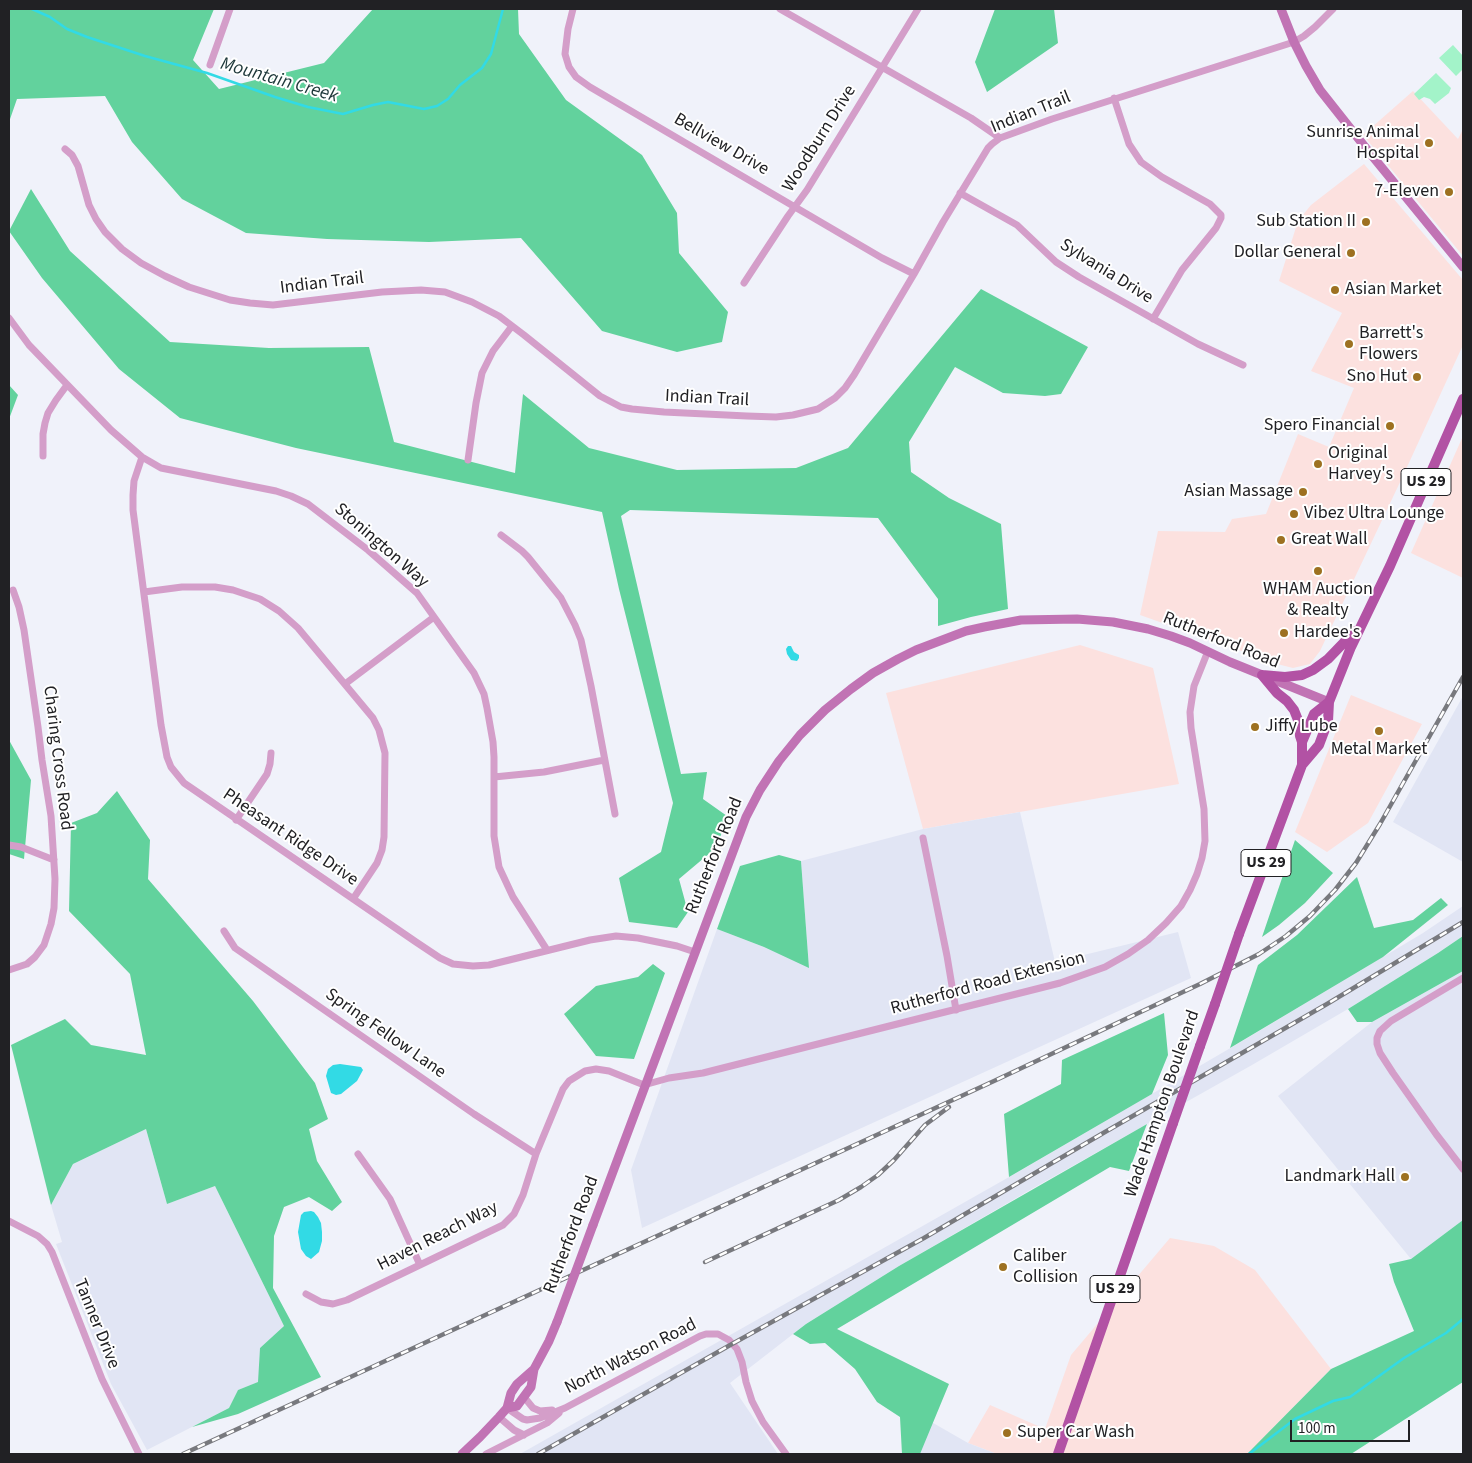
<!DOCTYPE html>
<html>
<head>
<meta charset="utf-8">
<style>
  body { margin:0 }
  #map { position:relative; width:1472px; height:1463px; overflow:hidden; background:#f0f2fa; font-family:"Source Sans 3",sans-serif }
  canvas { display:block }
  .frame { position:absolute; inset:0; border:10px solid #212124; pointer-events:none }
  .scale { position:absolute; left:1290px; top:1420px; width:120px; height:22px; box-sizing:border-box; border:2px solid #212124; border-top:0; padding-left:6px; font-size:15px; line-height:18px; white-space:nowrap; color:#212124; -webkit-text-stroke:4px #fff; paint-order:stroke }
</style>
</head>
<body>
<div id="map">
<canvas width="1472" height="1463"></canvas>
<div class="frame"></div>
<div class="scale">100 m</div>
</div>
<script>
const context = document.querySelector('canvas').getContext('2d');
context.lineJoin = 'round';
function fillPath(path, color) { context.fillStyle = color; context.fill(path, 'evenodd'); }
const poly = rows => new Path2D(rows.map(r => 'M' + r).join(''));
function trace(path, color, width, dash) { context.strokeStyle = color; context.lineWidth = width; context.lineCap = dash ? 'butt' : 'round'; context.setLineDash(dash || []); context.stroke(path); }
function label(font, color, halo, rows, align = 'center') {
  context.font = font + ' "Source Sans 3",sans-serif'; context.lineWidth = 4; context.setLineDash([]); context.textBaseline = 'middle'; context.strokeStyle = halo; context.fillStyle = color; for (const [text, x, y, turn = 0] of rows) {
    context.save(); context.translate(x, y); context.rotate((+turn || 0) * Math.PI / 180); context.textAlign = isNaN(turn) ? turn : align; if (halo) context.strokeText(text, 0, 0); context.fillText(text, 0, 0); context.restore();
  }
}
const commercial = poly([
  [1413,91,1458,139,1463,129,1463,256,1363,135],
  [1364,164,1463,280,1463,345,1402,478,1320,651,1310,664,1293,668,1281,665,1140,615,1158,531,1225,532,1232,519,1266,514,1298,434,1329,447,1354,388,1311,371,1342,313,1279,281,1298,221,1311,205],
  [1463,436,1463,578,1411,553],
  [1080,645,1153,668,1179,784,923,829,886,693],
  [1351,695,1422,724,1368,823,1327,852,1295,832],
  [1170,1238,1214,1246,1255,1270,1331,1369,1247,1454,997,1454,968,1443,990,1405,1045,1429,1071,1355]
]);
const built = poly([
  [1463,696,1463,862,1393,822],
  [1020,812,1055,962,1178,932,1191,978,642,1228,631,1170,717,929,764,947,809,967,801,861,923,829],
  [1463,906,1463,936,1438,953,1348,1009,1252,1065,1037,1186,899,1266,806,1324,730,1383,778,1454,520,1454,1025,1168,1239,1043,1423,933],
  [1463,971,1463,1220,1411,1259,1278,1096,1372,1022],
  [146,1129,167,1204,215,1186,284,1326,260,1348,259,1382,238,1390,229,1408,147,1450,111,1384,56,1244,62,1242,51,1205,73,1164],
  [921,1416,968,1443,997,1454,904,1454]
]);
const green = poly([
  [1453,45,1463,56,1463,69,1456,76,1439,58],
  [1436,73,1451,88,1449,93,1435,104,1430,99,1424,97,1419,100,1414,94]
]);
const forest = poly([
  [9,9,214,9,193,60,219,89,324,63,373,9,518,9,519,34,566,100,642,155,677,213,679,253,728,312,722,342,677,352,602,331,521,238,429,242,327,239,246,233,182,199,132,142,105,96,17,99,9,122],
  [995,9,1054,9,1058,43,987,92,975,62],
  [31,189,70,251,170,342,269,348,369,347,394,442,515,473,523,394,589,448,677,470,796,468,848,448,981,289,1088,347,1061,394,1045,396,1003,393,955,367,909,442,911,472,949,498,1001,524,1008,609,971,617,938,626,938,599,878,518,630,510,621,516,681,774,707,772,703,799,727,816,717,847,679,879,688,912,677,928,629,922,619,878,661,852,673,803,619,589,602,512,296,448,180,418,119,369,42,278,9,231],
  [9,385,18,395,9,419],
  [9,740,31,780,24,859,9,854],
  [117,791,150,840,148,879,253,1001,315,1083,328,1119,309,1129,317,1161,342,1202,332,1211,309,1197,284,1207,274,1236,273,1288,321,1377,238,1414,192,1427,229,1408,238,1390,258,1382,260,1348,284,1326,215,1186,167,1204,146,1129,73,1164,51,1205,11,1045,65,1019,91,1045,146,1055,130,974,69,911,71,823,97,813],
  [1295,840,1333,873,1305,903,1279,925,1262,937],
  [779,855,801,861,809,968,764,947,717,929,740,866],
  [1357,877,1374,928,1413,920,1441,898,1448,905,1383,957,1230,1048,1258,965,1297,935],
  [1463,936,1463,971,1372,1022,1357,1022,1348,1009,1438,953],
  [653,964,665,973,634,1059,596,1056,564,1014,596,986,638,977],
  [1164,1013,1168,1055,1152,1094,1009,1177,1004,1114,1061,1084,1062,1060],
  [1147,1124,1129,1171,1110,1167,837,1329,949,1384,920,1454,902,1454,900,1417,877,1402,855,1369,825,1343,810,1344,793,1334,806,1324,899,1266],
  [1463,1220,1463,1382,1351,1454,1247,1454,1331,1369,1414,1331,1394,1282,1389,1264,1411,1259]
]);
const water = poly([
  [788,646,791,646,794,652,799,655,799,658,797,661,791,660,787,654,786,649],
  [340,1064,361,1067,363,1070,357,1081,341,1094,336,1095,331,1093,326,1076,328,1069,333,1065],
  [311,1211,314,1212,318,1217,321,1223,322,1232,322,1241,319,1252,311,1259,306,1256,301,1249,298,1232,301,1215,304,1212]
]);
const stream = poly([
  [32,9,50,17,67,29,87,37,145,56,207,73,275,97,308,107,343,114,373,105,388,102,424,109,437,106,448,99,460,85,482,68,491,54,503,9],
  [1249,1454,1295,1419,1333,1401,1350,1397,1404,1358,1446,1333,1463,1319]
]);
const street = poly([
  [573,9,568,29,565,54,569,67,576,77,590,87,882,258,914,274],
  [780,9,971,118,1000,138],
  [210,65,230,9],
  [1114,98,1129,144,1141,162,1162,177,1210,204,1221,215,1221,218,1216,228,1182,270,1153,319],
  [65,149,72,155,78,166,89,205,96,219,105,232,122,249,141,263,165,276,189,287,230,300,250,303,273,305,382,292,421,290,445,292,472,302,499,316,524,335,600,396,621,407,632,409,664,412,747,416,776,417,793,415,818,409,835,398,845,388,854,375,914,274,943,222,988,148,992,144,1000,138,1052,119,1294,42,1304,36,1315,27,1333,9],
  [960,193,1017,225,1056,262,1079,277,1198,344,1243,365],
  [744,283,788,216,807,190,918,9],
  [9,318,29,345,111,430,142,457,161,468,276,491,291,496,308,504,368,550,417,593,474,673,484,694,487,708,493,742,494,757,494,836,499,867,513,897,547,950],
  [43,456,43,434,45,423,48,413,56,400,67,385],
  [142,457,134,481,133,495,133,510,161,725,167,757,171,767,184,783,416,942,440,958,453,964,473,966,489,965,590,940,616,936,638,938,677,946,695,952],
  [468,460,476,403,482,373,493,351,512,326],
  [501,535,522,551,528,557,561,598,575,625,581,640,591,686,615,814],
  [144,592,182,587,215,587,233,590,260,599,279,611,298,628,373,718,379,730,385,753,384,837,382,850,377,863,353,899],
  [345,684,434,617],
  [494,777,544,772,604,760],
  [236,820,267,774,270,764,271,753],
  [923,838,947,956,956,1010],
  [9,845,21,847,54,860],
  [224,931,235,948,474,1114,536,1154],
  [9,970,27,964,35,957,44,945,51,924,54,908,55,879,51,816,42,760,38,727,24,630,19,607,13,590],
  [1463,978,1391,1021,1380,1031,1377,1038,1377,1044,1380,1053,1393,1073,1436,1134,1463,1169],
  [358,1154,390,1199,420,1265],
  [9,1221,38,1236,47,1244,52,1252,102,1379,139,1454],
  [306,1294,321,1302,333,1304,347,1300,503,1225,514,1214,523,1195,536,1154,563,1089,569,1081,585,1071,596,1069,609,1071,644,1085,669,1078,703,1073,1060,983,1105,967,1128,954,1148,940,1166,923,1181,906,1190,890,1197,874,1202,858,1205,841,1204,809,1191,728,1190,712,1194,686,1208,651],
  [524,1397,533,1408,540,1411,552,1410],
  [507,1408,523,1419,527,1420,540,1418,565,1408,700,1336,706,1334,718,1334,729,1340,737,1349,742,1362,746,1382,752,1401,763,1422,786,1454],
  [499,1417,514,1430,524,1435],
  [486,1454,547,1423,559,1413]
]);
const secondary = poly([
  [1281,9,1294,42,1306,66,1320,90,1369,152,1463,267],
  [593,1225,746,817,760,790,779,761,800,735,825,710,851,689,873,673,898,659,916,650,966,631,984,627,1021,620,1077,619,1113,622,1148,629,1171,636,1190,643,1230,662,1329,702],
  [507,1408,517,1406,531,1387,534,1369,549,1341,557,1322],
  [462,1454,480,1437,499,1417,507,1408,511,1393,517,1384,534,1369]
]);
const primary = poly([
  [1262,675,1285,677,1302,675,1313,670,1328,659,1355,631],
  [1262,675,1277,693,1287,701,1294,710,1298,720,1300,736,1302,742],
  [1302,765,1302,742,1314,714,1329,702],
  [1239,934,1302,765,1319,745,1328,721,1329,702,1351,647,1390,566,1463,399],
  [1200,1046,1215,1004],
  [1058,1454,1173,1123]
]);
const rail = poly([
  [705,1262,839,1200,861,1187,878,1175,894,1160,925,1125,949,1107],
  [183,1454,994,1081,1200,984,1259,954,1286,936,1310,916,1335,890,1356,863,1380,824,1463,677],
  [538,1454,732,1344,924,1238,1105,1132,1327,1004,1463,922]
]);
const secondaryBridge = poly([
  [557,1322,593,1225]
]);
const primaryBridge = poly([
  [1215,1004,1239,934],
  [1173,1123,1200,1046]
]);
const markers = [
  [1429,143,5,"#9d7121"],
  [1449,192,5,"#9d7121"],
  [1366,222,5,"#9d7121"],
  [1351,253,5,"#9d7121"],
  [1335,290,5,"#9d7121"],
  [1349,344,5,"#9d7121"],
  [1417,377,5,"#9d7121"],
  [1390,426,5,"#9d7121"],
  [1318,464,5,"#9d7121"],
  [1303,492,5,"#9d7121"],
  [1294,514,5,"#9d7121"],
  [1281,540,5,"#9d7121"],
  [1318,571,5,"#9d7121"],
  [1284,633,5,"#9d7121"],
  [1255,727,5,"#9d7121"],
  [1379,731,5,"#9d7121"],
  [1405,1177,5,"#9d7121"],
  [1003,1267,5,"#9d7121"],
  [1007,1433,5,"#9d7121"]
];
const shields = [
  [1426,482,50],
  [1266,863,50],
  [1115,1289,50]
];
const shieldNames = [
  ["US 29",1426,482],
  ["US 29",1266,863],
  ["US 29",1115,1289]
];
const streetNames = [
  ["Indian Trail",1031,113,-22],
  ["Woodburn Drive",820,139,-58],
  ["Bellview Drive",721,145,30],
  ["Sylvania Drive",1106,272,32],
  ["Indian Trail",322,284,-7],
  ["Indian Trail",707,399,3],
  ["Stonington Way",381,546,41],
  ["Rutherford Road",1221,641,22],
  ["Charing Cross Road",57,758,83],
  ["Pheasant Ridge Drive",290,838,34],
  ["Rutherford Road",715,856,-68],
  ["Rutherford Road Extension",988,984,-15],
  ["Spring Fellow Lane",385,1034,35],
  ["Wade Hampton Boulevard",1163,1104,-71],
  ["Rutherford Road",572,1235,-69],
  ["Haven Reach Way",438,1237,-27],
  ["Tanner Drive",96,1324,68],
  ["North Watson Road",631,1357,-27]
];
const poiNames = [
  ["Sunrise Animal",1419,133,"right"],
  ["Hospital",1419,154,"right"],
  ["7-Eleven",1439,192,"right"],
  ["Sub Station II",1356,222,"right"],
  ["Dollar General",1341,253,"right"],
  ["Asian Market",1345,290],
  ["Barrett's",1359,334],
  ["Flowers",1359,355],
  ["Sno Hut",1407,377,"right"],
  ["Spero Financial",1380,426,"right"],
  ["Original",1328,454],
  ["Harvey's",1328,475],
  ["Asian Massage",1293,492,"right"],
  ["Vibez Ultra Lounge",1304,514],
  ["Great Wall",1291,540],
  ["WHAM Auction",1318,590,"center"],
  ["& Realty",1318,611,"center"],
  ["Hardee's",1294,633],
  ["Jiffy Lube",1265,727],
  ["Metal Market",1379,750,"center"],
  ["Landmark Hall",1395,1177,"right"],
  ["Caliber",1013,1257],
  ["Collision",1013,1278],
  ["Super Car Wash",1017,1433]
];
const waterNames = [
  ["Mountain Creek",279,81,16]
];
fillPath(commercial, '#fce1df');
fillPath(built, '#e1e5f4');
fillPath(green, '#a3f3c9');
fillPath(forest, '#62d29d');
fillPath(water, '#32dae5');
trace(stream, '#32dae5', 2.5);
trace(street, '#d49ec9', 7);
trace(secondary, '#c173b4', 9);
trace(primary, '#b252a4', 10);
trace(rail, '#78797e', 4.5);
trace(rail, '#fff', 2.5, [8]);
trace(secondaryBridge, '#c173b4', 9);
trace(primaryBridge, '#b252a4', 10);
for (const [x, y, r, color] of markers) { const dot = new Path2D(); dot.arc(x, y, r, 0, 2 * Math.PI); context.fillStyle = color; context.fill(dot); trace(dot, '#fff', 2); }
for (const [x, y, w] of shields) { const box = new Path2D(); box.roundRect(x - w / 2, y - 13.5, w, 27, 4); context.fillStyle = '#fff'; context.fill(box); trace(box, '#212124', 1); }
label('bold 16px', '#212124', null, shieldNames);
label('18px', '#212124', '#fff', streetNames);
label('18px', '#212124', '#fff', poiNames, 'left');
label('italic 19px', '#1d3739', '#fff', waterNames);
</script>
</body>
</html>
